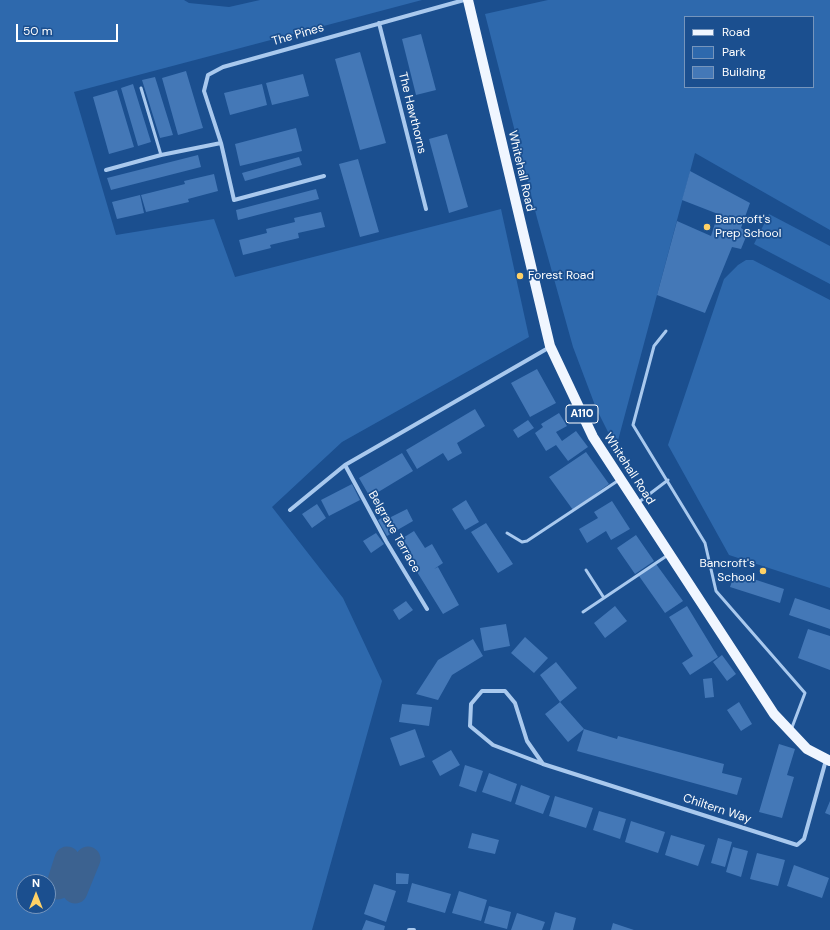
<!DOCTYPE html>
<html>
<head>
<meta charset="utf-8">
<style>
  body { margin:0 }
  #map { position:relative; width:830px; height:930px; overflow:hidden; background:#1b4f8f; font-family:"DM Sans",sans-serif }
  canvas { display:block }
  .legend { position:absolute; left:684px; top:16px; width:130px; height:72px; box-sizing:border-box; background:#1b4f8f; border:1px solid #7695bc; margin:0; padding:5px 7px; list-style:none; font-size:12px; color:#fff }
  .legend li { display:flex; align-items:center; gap:8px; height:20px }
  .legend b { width:20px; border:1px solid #7695bc }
  .north { position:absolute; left:16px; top:874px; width:40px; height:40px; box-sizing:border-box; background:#1b4f8f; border:1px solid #7695bc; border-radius:50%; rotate:0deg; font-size:11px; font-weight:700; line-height:16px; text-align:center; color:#fff }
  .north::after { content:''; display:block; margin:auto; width:14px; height:18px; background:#ffd166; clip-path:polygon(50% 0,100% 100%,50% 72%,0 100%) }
  .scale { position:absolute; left:16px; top:24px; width:102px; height:18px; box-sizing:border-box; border:2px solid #fff; border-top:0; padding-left:5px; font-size:12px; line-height:14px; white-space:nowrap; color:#fff; -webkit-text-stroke:3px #1b4f8f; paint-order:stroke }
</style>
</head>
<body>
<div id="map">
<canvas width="830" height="930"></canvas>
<ul class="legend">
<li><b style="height:5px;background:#f0f6ff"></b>Road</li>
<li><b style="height:11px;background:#2e69ad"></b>Park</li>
<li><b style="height:11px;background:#4478b7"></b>Building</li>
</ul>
<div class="north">N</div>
<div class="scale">50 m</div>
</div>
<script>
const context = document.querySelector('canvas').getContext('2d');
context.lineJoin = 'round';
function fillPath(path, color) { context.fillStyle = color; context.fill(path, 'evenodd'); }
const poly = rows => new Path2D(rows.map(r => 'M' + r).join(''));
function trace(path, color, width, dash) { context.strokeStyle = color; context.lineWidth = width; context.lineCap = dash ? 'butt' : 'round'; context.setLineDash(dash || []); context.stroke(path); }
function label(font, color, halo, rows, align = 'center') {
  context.font = font + ' "DM Sans",sans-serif'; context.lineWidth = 3.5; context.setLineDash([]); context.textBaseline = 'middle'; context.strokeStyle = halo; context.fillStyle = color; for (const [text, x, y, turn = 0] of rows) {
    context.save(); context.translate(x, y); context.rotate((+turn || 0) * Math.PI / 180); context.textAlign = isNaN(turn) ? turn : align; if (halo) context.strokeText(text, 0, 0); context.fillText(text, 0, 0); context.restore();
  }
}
const green = poly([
  [0,0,184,0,189,3,229,7,260,0,422,0,74,92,116,235,214,219,235,277,501,209,529,337,342,442,272,507,343,598,382,681,312,930,0,930],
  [24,882,48,882,48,906,24,906],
  [548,0,830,0,830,230,695,153,616,448,596,408,573,347,537,218,485,14],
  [685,17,813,17,813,87,685,87],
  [769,214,830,246,830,284,754,244],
  [746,260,753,260,830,300,830,588,729,555,668,445,724,279,738,265]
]);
const river = poly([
  [58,887,67,859],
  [75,891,88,859]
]);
const building = poly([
  [421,34,436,90,416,95,402,39],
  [360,52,386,143,360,150,335,59],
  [186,71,203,128,178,135,162,78],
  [303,74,309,96,272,105,266,83],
  [155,77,173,135,160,138,142,80],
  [133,84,151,142,138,146,121,88],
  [262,84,267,105,230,115,224,93],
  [117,90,134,147,109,154,93,97],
  [296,128,302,151,240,166,235,144],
  [447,134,468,207,449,213,429,139],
  [198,155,201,167,111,190,107,178],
  [299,157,302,165,245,181,242,173],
  [358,159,379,232,360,237,339,164],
  [690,171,750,203,741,228,748,232,741,249,732,247,705,313,657,295,677,221,711,236,718,214,682,200],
  [214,174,218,191,188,199,189,202,146,212,141,195,185,184,184,181],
  [316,189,319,199,238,220,236,210],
  [140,195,144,213,117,219,112,202],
  [321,212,325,227,298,233,299,238,270,245,271,248,243,255,239,240,267,233,266,229,295,222,294,218],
  [537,369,556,403,530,417,511,383],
  [475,409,485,426,457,443,462,453,448,461,443,453,417,469,406,450],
  [559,413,567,426,556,432,562,441,576,431,588,447,568,461,556,445,546,451,535,433,543,427,541,424],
  [528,420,534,428,518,438,513,430],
  [586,452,609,484,573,510,549,477],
  [402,453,413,471,370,497,359,478],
  [352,484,360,500,329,516,321,500],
  [466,500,479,522,465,530,452,509],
  [612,501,630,529,611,540,606,531,587,543,579,529,598,518,594,512],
  [317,504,326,518,312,528,302,514],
  [407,509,413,521,387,536,378,520,387,515,389,518],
  [486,523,513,564,498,573,471,532],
  [414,531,425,548,432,544,443,563,434,569,438,567,459,605,443,614,398,541],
  [376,533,384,544,371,553,363,541],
  [636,535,654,561,635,574,617,548],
  [656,564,683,601,665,613,639,576],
  [735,573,784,589,780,603,730,587],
  [795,598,830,610,830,629,789,615],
  [406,601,413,610,399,620,393,610],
  [615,606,627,621,605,638,594,623],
  [687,606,718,657,690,675,682,663,693,656,669,617],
  [506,624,510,646,484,651,480,628],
  [808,629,830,636,830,670,798,658],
  [525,637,548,658,534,673,511,653],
  [473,639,483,656,452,675,438,700,416,694,438,660],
  [722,655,736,674,727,681,713,662],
  [556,662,577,688,560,702,540,675],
  [712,678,714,697,705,698,703,679],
  [560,702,584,729,617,739,618,736,724,764,722,773,742,778,737,795,577,751,584,729,568,742,545,714],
  [739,702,752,724,741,731,727,710],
  [402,704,432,707,429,726,399,722],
  [415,729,425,757,400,766,390,738],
  [779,744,795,749,787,775,794,777,782,818,759,812],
  [451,750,460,765,440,776,432,761],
  [465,765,483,771,476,792,459,786],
  [489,773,517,784,511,802,482,792],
  [521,785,550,796,543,814,515,804],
  [555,796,593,808,586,828,549,816],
  [830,801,830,815,825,813],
  [599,811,626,819,620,839,593,830],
  [631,821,665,832,658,853,625,842],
  [472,833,499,840,495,854,468,848],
  [671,835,705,845,698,866,665,855],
  [718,838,732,842,725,867,711,863],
  [733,847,748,851,741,877,726,872],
  [757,853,785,860,778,886,750,879],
  [794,865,829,878,822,898,787,886],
  [396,873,409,874,408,884,396,884],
  [412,883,451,894,445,913,407,902],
  [374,884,396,891,386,922,364,914],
  [459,891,487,900,481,921,452,913],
  [489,906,511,912,507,929,484,923],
  [555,912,576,918,573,930,550,930],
  [517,913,545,922,542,930,511,930],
  [366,920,385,926,384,930,362,930],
  [613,923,634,930,611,930]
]);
const service = poly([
  [141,88,161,155],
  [666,331,654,346,633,425,705,543,716,591,805,693,791,730],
  [639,502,668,480],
  [507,533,522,542,527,541,619,480],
  [586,570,604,598],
  [583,612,668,555]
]);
const minor = poly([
  [379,23,426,209],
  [106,170,161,155,221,143],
  [324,176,234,200,221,143,204,91,208,75,223,67,464,0],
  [345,465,386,541,427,609],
  [290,510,345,465,550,347],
  [543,764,527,741,515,703,505,691,482,691,471,704,470,726,493,745,543,764,797,845,804,839,826,760],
  [409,930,414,930]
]);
const primary = poly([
  [468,0,550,346,593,437,774,714,807,749,830,761]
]);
const markers = [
  [707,227,4,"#ffd166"],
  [520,276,4,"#ffd166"],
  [763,571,4,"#ffd166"]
];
const shields = [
  [582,414,32]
];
const shieldNames = [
  ["A110",582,414]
];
const streetNames = [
  ["The Pines",298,35,-16],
  ["The Hawthorns",412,113,76],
  ["Whitehall Road",521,171,77],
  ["Whitehall Road",629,469,57],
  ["Belgrave Terrace",394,532,60],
  ["Chiltern Way",717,809,18]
];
const poiNames = [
  ["Bancroft's",715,220],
  ["Prep School",715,234],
  ["Forest Road",528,276],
  ["Bancroft's",755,564,"right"],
  ["School",755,578,"right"]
];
fillPath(green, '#2e69ad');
trace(river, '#3c6290', 25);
fillPath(building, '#4478b7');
trace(service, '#a9c9ee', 3);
trace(minor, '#a9c9ee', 4);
trace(primary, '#f0f6ff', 10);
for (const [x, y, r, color] of markers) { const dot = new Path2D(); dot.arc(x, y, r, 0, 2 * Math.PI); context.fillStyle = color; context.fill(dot); trace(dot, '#1b4f8f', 1.5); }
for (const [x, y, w] of shields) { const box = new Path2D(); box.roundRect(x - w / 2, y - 9, w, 18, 3); context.fillStyle = '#1b4f8f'; context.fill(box); trace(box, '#fff', 1); }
label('bold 11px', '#fff', null, shieldNames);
label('12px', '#fff', '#1b4f8f', streetNames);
label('12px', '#fff', '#1b4f8f', poiNames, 'left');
</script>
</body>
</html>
